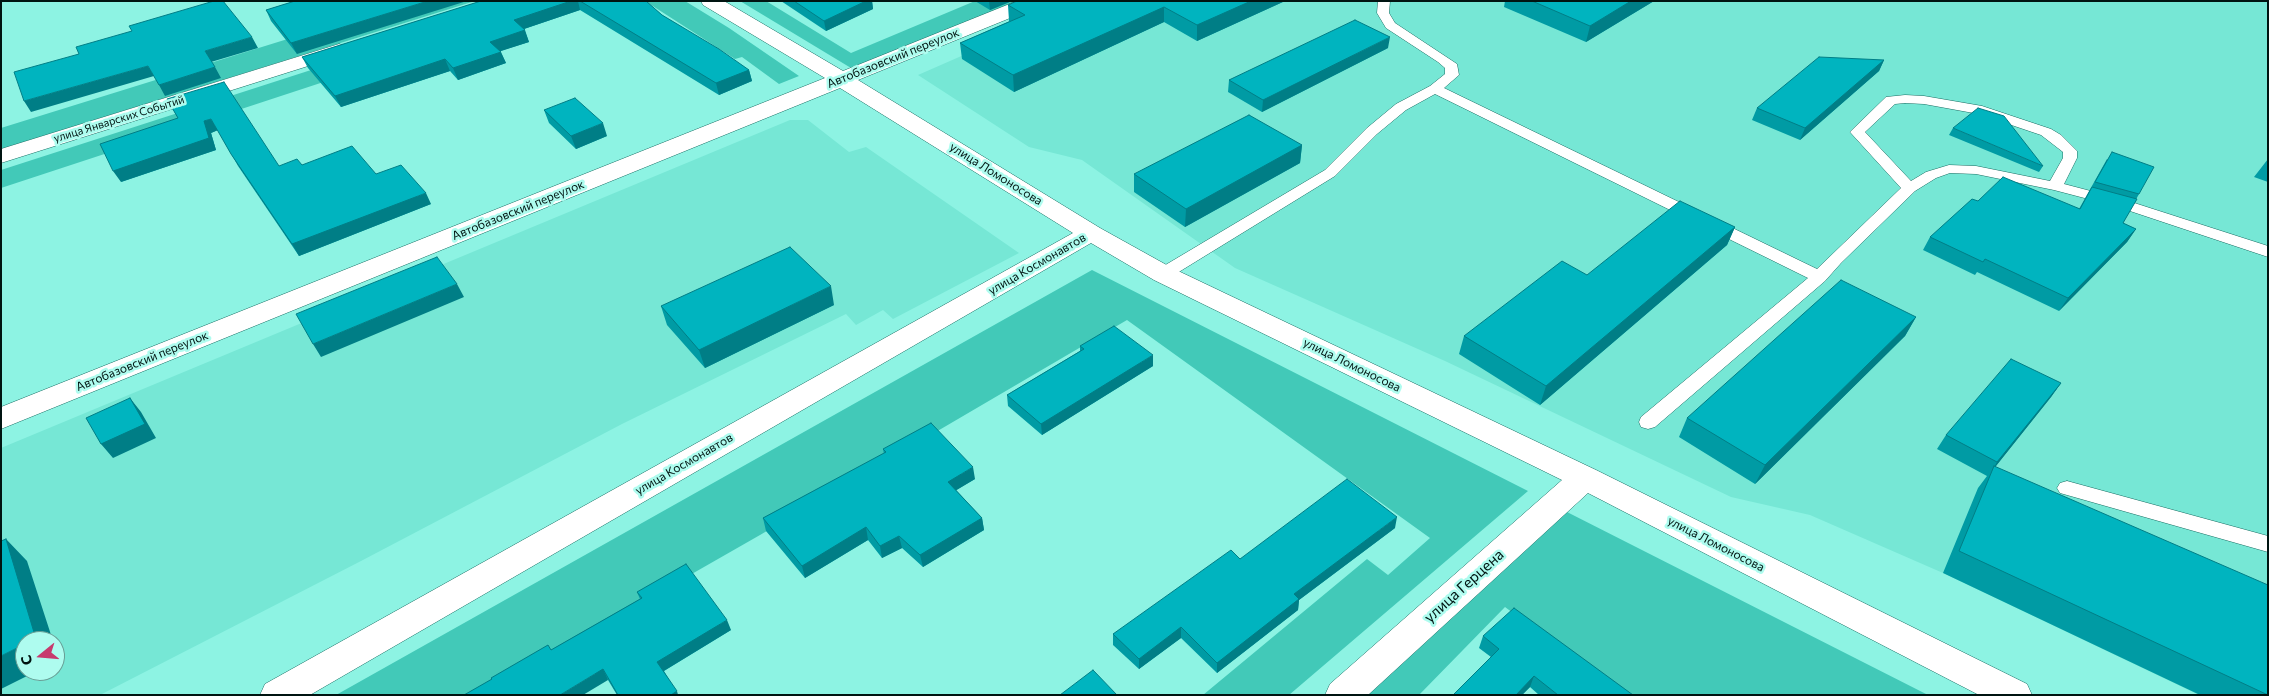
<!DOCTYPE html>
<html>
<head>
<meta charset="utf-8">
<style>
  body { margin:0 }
  #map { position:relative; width:2269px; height:696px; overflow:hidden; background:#8df3e3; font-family:Commissioner,sans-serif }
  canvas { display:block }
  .frame { position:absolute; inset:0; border:2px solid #001411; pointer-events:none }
  .north { position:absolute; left:15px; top:631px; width:50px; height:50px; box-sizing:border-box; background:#aefcef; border:1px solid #689f96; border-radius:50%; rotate:253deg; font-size:14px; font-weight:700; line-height:20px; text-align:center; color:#001411 }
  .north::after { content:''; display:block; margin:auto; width:18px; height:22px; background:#c73b6e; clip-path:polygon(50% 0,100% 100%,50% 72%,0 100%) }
</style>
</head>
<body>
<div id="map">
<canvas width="2269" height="696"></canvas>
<div class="frame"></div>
<div class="north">С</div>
</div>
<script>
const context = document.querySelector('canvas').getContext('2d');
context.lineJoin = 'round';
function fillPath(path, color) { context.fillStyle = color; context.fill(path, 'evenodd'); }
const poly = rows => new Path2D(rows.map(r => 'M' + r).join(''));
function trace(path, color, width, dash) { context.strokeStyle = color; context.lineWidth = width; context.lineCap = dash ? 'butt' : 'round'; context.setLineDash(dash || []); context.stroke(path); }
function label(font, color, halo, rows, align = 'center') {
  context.font = font + ' Commissioner,sans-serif'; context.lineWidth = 5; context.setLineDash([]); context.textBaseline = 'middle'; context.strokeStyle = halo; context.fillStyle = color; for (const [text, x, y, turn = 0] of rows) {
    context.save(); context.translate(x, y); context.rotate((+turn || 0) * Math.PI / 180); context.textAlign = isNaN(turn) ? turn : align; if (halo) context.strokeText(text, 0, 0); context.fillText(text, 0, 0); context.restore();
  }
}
const built = poly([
  [1087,1,2268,1,2268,695,2199,695,1943,573,1810,515,1731,497,1445,361,1235,268,1082,160,1029,147,918,75],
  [790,120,808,120,849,152,866,147,1019,253,893,319,883,310,856,325,846,314,622,424,361,561,100,695,1,695,1,448],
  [25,641,55,641,55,671,25,671]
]);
const green = poly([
  [410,1,475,1,1,149,1,128],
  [525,1,570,1,1,188,1,170],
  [645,1,685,1,729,28,799,76,779,84,742,57,735,59],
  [740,1,766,1,851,53,975,1,1018,1,851,68],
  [1092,270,1528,491,1289,695,1203,695,1367,559,1388,575,1430,538,1127,320,760,535,480,695,336,695],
  [1565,511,1928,695,1623,695,1505,607,1419,695,1361,695]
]);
const lane = poly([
  [1378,1,1390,1,1389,13,1395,23,1457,64,1459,75,1444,88,1817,269,1901,188,1850,132,1886,97,1905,95,1924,96,1982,106,2051,129,2061,135,2077,151,2077,158,2064,184,2125,200,2268,246,2268,257,2115,206,2054,190,1976,174,1950,173,1936,178,1915,191,1841,263,1825,281,1655,427,1648,429,1641,427,1639,422,1641,417,1808,278,1435,94,1406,110,1377,134,1335,176,1169,278,1157,278,1155,274,1157,270,1325,170,1367,128,1396,104,1430,86,1445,74,1445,68,1438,62,1386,28,1377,13,1378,1],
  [1905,103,1924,104,1979,114,2041,135,2063,152,2063,158,2050,181,1976,166,1949,165,1926,172,1911,181,1865,132,1895,104,1905,103],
  [2067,481,2268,536,2268,552,2060,493,2057,488,2060,483,2067,481]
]);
const street = poly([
  [701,1,724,1,843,71,1017,1,1044,1,1042,5,858,80,1100,228,1172,268,1596,470,2027,684,2032,695,1979,695,1588,493,1368,695,1325,695,1330,684,1562,480,1154,280,1091,243,310,695,260,695,265,684,1073,233,840,88,1,429,1,407,825,78,703,5,701,1],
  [339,44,346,46,349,50,346,54,1,163,1,149,339,44]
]);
const wall = poly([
  [295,1,297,54,271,21,266,10],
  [481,1,646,1,662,15,749,70,752,81,719,95,580,10,524,29,529,42,500,51,506,63,458,80,450,71,341,107,308,68,302,57],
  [781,1,872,1,873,9,826,31],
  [975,1,1012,1,990,10],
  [1285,1,1197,41,1164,22,1014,92,962,59,960,43,1010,21,1009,21,1008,5],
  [1505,1,1654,1,1586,42,1504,7],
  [1388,48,1262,112,1228,92,1229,80],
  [1884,60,1879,71,1800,140,1752,120,1757,108],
  [167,99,279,166,302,165,376,174,431,204,299,256,238,166,218,130,211,133,216,150,121,182,178,118],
  [544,110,607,136,576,149,549,123],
  [1953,128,2043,166,2039,172,1949,135],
  [1302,145,1300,163,1185,227,1134,192,1134,174],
  [2107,159,2139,194,2123,223,2136,229,2127,242,2059,311,1977,272,1975,275,1923,250,1930,237,1978,201,2079,209],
  [2268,159,2268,182,2254,177],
  [1735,227,1727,245,1540,405,1459,354,1464,336],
  [834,305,705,368,667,325,661,306],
  [1916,317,1905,336,1755,484,1679,437,1687,418],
  [1080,346,1153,366,1042,435,1008,406,1007,395,1080,351],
  [2061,383,2051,397,1995,467,2268,695,2200,695,1943,573,1978,488,1987,476,1937,449,1946,435],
  [883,449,975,479,956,490,982,518,984,530,923,567,902,548,882,558,868,540,805,578,766,531,763,518,884,454],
  [1395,528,1299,600,1298,610,1217,673,1181,638,1139,669,1113,645,1113,634,1240,559],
  [637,592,731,630,664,671,678,695,617,695,608,680,551,650,640,599],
  [1483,636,1633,695,1539,695,1530,687,1522,695,1453,695,1491,657,1479,648]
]);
const shadedWall = poly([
  [428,1,467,1,297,54,291,43],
  [571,1,578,1,580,10,518,31,514,20],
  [866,1,872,1,873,9,826,31,824,21],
  [989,1,1012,1,990,10],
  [1251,1,1285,1,1197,41,1197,25],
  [1631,1,1654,1,1586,42,1590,26],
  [1164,7,1164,22,1014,92,1013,75],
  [525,30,529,42,495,53,490,42],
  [252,37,258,48,211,62,205,51],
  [1390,37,1388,48,1262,112,1263,100],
  [501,52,506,63,458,80,453,68],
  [445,59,450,71,341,107,335,96],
  [1884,60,1879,71,1800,140,1805,128],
  [148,66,154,76,31,112,24,101],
  [215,67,221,78,165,96,159,85],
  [749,70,752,81,719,95,716,83],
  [211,119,218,130,211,133,216,150,121,182,113,171,204,121],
  [603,123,607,136,576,149,571,136],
  [1302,145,1300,163,1185,227,1186,209],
  [426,193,431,204,299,256,292,244],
  [1735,227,1727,245,1540,405,1546,386],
  [2136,229,2127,242,2059,311,2068,298],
  [457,284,464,297,321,357,313,344],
  [831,286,834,305,705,368,699,350],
  [1916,317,1905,336,1755,484,1765,465],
  [1153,355,1153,366,1042,435,1041,424],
  [2061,383,2051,397,1992,471,1997,462],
  [130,398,141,412,156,438,113,458,101,444],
  [973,467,975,479,950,494,948,482],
  [1397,517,1395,528,1299,600,1298,610,1217,673,1217,663,1294,594],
  [982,518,984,530,923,567,920,555],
  [866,527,868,540,805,578,802,566],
  [899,536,902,548,882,558,880,546],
  [6,539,27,561,53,641,32,641],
  [727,620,731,630,662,672,657,662],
  [1181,627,1181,638,1139,669,1139,659],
  [25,644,25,671,37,671,1,689,1,656],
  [55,649,59,660,55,662],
  [603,669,608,680,583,695,560,695],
  [1534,676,1530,687,1522,695,1516,695],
  [677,691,678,695,671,695]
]);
const building = poly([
  [214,1,223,1,252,37,205,51,215,67,159,85,148,66,24,101,14,72,79,54,76,47,132,31,129,26,214,1],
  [295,1,428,1,291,43,266,10,295,1],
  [481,1,571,1,514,20,525,30,490,42,501,52,453,68,445,59,335,96,302,57,481,1],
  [580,1,646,1,662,15,719,49,749,70,716,83,580,1],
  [794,1,866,1,824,21,794,1],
  [1017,1,1251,1,1197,25,1164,7,1013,75,960,43,1025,15,1008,5,1017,1],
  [1532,1,1631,1,1590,26,1532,1],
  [1355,20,1390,37,1263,100,1229,80,1355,20],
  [1819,57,1884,60,1805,128,1757,108,1819,57],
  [224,82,279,166,297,159,302,165,352,146,376,174,401,165,426,193,292,244,231,154,211,119,204,121,209,138,113,171,100,144,178,118,167,99,224,82],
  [575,98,603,123,571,136,544,110,575,98],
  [1978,108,2004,116,2043,166,1953,128,1978,108],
  [1249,115,1302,145,1186,209,1134,174,1249,115],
  [2112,152,2154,167,2139,194,2095,182,2112,152],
  [2003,177,2080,209,2092,187,2137,199,2123,223,2136,229,2068,298,1985,259,1983,262,1930,237,1972,199,1978,201,2003,177],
  [1680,201,1735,227,1546,386,1464,336,1562,261,1587,275,1680,201],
  [790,247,831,286,699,350,661,306,790,247],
  [437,257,457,284,313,344,296,314,437,257],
  [1841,280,1916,317,1765,465,1687,418,1841,280],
  [1114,326,1153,355,1041,424,1007,395,1084,349,1080,346,1114,326],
  [2011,359,2061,383,1997,462,1946,435,2011,359],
  [130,398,145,424,101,444,86,418,130,398],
  [931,423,973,467,948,482,982,518,920,555,899,536,880,546,866,527,802,566,763,518,886,452,883,449,931,423],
  [1994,466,2268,585,2268,695,1959,551,1994,466],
  [1347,479,1397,517,1294,594,1299,599,1217,663,1181,627,1139,659,1113,634,1231,550,1240,559,1347,479],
  [6,539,36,639,32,641,25,641,25,644,1,656,1,541,6,539],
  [686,564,727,620,657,662,677,691,671,695,618,695,603,669,560,695,464,695,492,679,491,678,548,645,551,650,642,598,637,592,686,564],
  [1514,608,1633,695,1558,695,1534,676,1516,695,1455,695,1454,694,1499,649,1483,636,1514,608],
  [1093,670,1117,695,1060,695,1093,670]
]);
const farStreetnames = [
  ["улица Январских Событий",119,119,-17]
];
const streetNames = [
  ["Автобазовский переулок",893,58,-22],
  ["улица Ломоносова",996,174,32],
  ["Автобазовский переулок",518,210,-22],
  ["улица Космонавтов",1037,264,-30],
  ["Автобазовский переулок",142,361,-22],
  ["улица Ломоносова",1352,365,26],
  ["улица Космонавтов",684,464,-30],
  ["улица Ломоносова",1716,544,27]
];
const nearStreetnames = [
  ["улица Герцена",1464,586,-42]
];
fillPath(built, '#76e7d5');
fillPath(green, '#42c9b8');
trace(lane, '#1a6e64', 1);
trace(street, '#1a6e64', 1);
fillPath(lane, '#fff');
fillPath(street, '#fff');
fillPath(wall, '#009ba4');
fillPath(shadedWall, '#007e86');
fillPath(building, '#00b4bf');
trace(building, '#007e86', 1);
label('11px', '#001411', '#aefcef', farStreetnames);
label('12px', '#001411', '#aefcef', streetNames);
label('15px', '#001411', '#aefcef', nearStreetnames);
</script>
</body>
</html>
